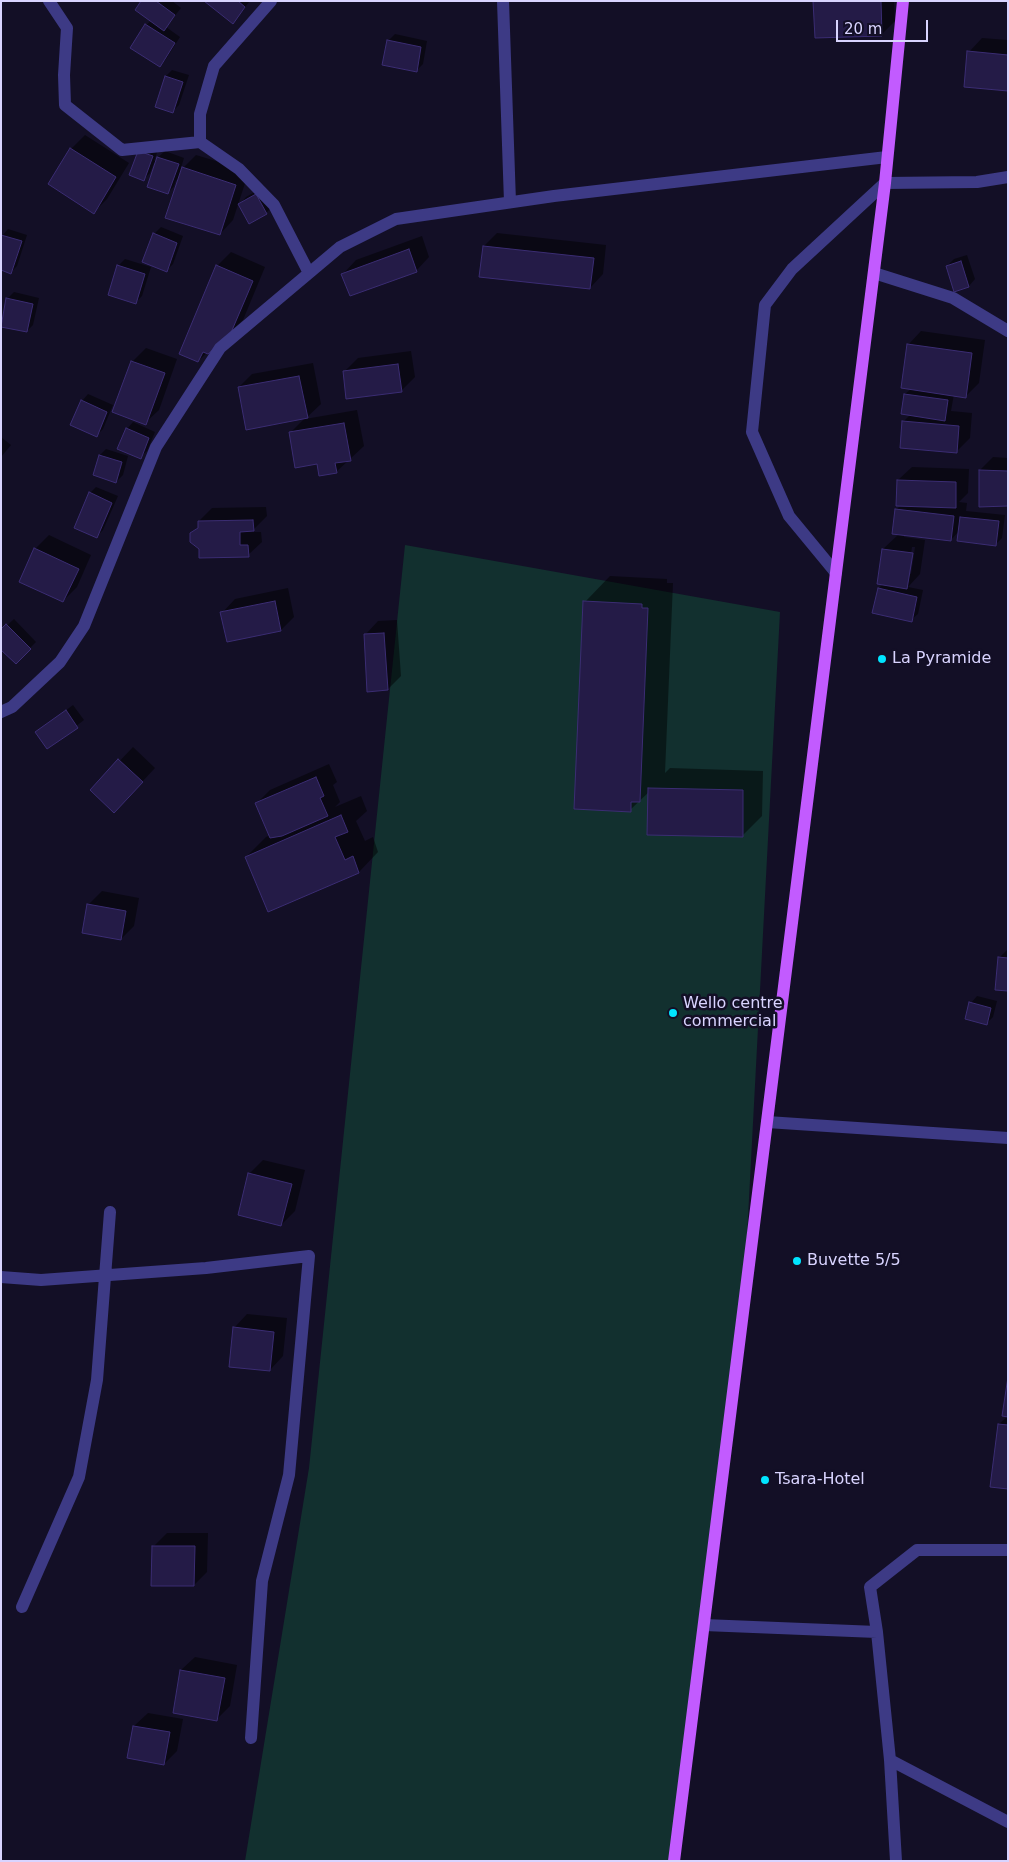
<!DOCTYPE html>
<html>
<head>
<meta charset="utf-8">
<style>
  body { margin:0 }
  #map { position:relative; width:1009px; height:1862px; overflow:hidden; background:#130f26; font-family:"DejaVu Sans",sans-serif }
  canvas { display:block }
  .frame { position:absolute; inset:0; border:2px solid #d9d4ff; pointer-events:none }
  .scale { position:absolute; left:836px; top:20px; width:92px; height:22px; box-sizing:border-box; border:2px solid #d9d4ff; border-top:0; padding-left:6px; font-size:15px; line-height:18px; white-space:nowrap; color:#d9d4ff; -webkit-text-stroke:4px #130f26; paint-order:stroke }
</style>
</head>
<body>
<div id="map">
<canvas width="1009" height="1862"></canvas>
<div class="frame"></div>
<div class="scale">20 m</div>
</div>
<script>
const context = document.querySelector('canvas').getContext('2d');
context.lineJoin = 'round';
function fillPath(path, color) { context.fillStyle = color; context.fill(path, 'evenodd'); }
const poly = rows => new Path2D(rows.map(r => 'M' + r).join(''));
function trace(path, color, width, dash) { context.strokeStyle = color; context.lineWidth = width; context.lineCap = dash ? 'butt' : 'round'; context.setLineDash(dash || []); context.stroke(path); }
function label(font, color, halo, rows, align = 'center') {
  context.font = font + ' "DejaVu Sans",sans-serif'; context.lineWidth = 5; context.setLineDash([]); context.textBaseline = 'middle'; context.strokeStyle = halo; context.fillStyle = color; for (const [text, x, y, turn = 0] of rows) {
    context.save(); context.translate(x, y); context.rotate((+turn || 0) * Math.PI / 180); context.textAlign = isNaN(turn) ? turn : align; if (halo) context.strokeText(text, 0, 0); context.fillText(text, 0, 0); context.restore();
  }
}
const green = poly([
  [405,545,780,612,743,1312,674,1861,245,1861,309,1468]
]);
const shadow = poly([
  [143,1,172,1,181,8,166,27,180,37,166,59,160,66,146,25,152,20],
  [206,1,250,1,233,22],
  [815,1,894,1,895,21,881,35],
  [395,34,427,41,423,64,416,71,388,41],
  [982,38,1008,40,1008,90,969,52],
  [172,70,189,75,179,105,173,111,156,106,166,76],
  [85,135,129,163,107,199,94,212,49,184,71,149],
  [158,150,154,161,165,151,184,158,180,171,196,155,249,171,233,220,220,234,179,181,176,180,174,186,168,193,156,164,154,163,150,173,144,179,139,151],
  [262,188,272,207,266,213,240,204,246,197],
  [161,227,183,236,173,264,167,270,154,234],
  [8,229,27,235,17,266,11,272,2,236],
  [497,233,606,245,603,274,590,288,484,246],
  [422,236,429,257,416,271,343,274,356,260],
  [231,252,265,267,243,320,198,361,180,353,217,266],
  [967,255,975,279,969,286,955,290,947,266,954,259],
  [125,259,151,267,142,296,136,302,118,266],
  [14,292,39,298,33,325,27,331,7,299],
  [921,331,985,340,979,383,966,396,954,394,951,411,972,413,970,438,957,451,903,422,910,415,905,394,911,389,908,345],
  [146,348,177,359,159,410,145,423,114,412,133,361],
  [411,351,415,377,401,391,344,372,358,358],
  [313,363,321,404,305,419,357,410,364,446,336,472,318,462,290,433,305,418,239,387,252,374],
  [88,394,113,405,103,429,97,435,82,401],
  [133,422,155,432,147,451,140,457,127,429],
  [1,437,11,445,1,457],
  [106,449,128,456,123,475,116,482,100,455],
  [993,457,1008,458,1008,505,980,470],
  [912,467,969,469,968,493,959,502,967,503,966,511,1005,515,1002,538,995,545,959,531,951,540,904,534,904,537,925,540,920,574,908,587,923,590,918,614,911,620,879,588,883,584,883,549,899,534,896,510,902,504,898,480],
  [912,547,915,547,911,574,908,574],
  [96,487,118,496,103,530,97,536,90,493],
  [266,507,267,516,253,530,253,532,261,532,262,542,248,555,200,548,191,534,199,526,199,521,212,508],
  [49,535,91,555,77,587,63,601,21,581,35,549],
  [610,576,667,579,667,583,673,583,665,773,670,768,763,771,762,816,742,836,650,791,630,810,585,602],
  [288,588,294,617,281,630,222,613,235,599],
  [14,619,36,642,16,662,1,631],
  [397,620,401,676,388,689,365,635,378,621],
  [73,705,84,720,48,748,37,732],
  [133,747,155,768,127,798,92,790],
  [329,764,337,782,333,785,340,802,335,807,361,796,367,811,356,821,365,841,373,837,378,852,359,872,269,910,246,857,266,837,271,835,257,803,270,790],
  [102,891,139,898,134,926,121,939,88,905],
  [1008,949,1008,990,1000,957],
  [977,996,997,1001,993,1017,986,1024,971,1003],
  [263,1160,305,1170,295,1211,281,1225,239,1214,250,1173],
  [247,1314,287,1318,283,1356,270,1370,234,1328],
  [1008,1386,1008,1488,999,1424,1008,1416],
  [167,1533,208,1533,207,1572,194,1585,154,1546],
  [195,1657,237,1665,230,1706,216,1720,181,1670],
  [148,1713,183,1719,177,1751,164,1764,134,1726]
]);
const building = poly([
  [141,1,156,1,175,15,164,31,135,10,141,1],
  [204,1,238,1,245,7,233,24,204,1],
  [813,1,881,1,882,36,815,38,813,1],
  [145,24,175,43,160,67,130,48,145,24],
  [387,40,421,47,417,72,382,65,387,40],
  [967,51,1008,55,1008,91,964,87,967,51],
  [165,76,183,82,173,113,155,107,165,76],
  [70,148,116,177,94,214,48,184,70,148],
  [138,151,153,156,144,181,129,175,138,151],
  [157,157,179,164,168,194,147,187,157,157],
  [182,167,236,185,220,235,165,218,182,167],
  [256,194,267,214,249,224,238,204,256,194],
  [153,233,177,243,167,272,142,262,153,233],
  [1,235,22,241,11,274,1,270,1,235],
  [483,246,594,258,590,289,479,277,483,246],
  [409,249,417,272,350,296,341,274,409,249],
  [961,261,969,287,954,292,946,266,961,261],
  [117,265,145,274,136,304,108,295,117,265],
  [216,265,253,281,230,335,208,354,203,352,198,362,179,354,216,265],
  [6,298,33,304,27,332,1,327,6,298],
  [907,344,972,353,966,398,901,388,907,344],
  [131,361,165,373,146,425,112,412,131,361],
  [398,364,402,392,346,399,343,371,398,364],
  [299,376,308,418,246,430,238,387,299,376],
  [904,394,948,400,945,421,901,414,904,394],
  [81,400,107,412,97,437,70,425,81,400],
  [902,421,959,426,957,453,900,448,902,421],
  [344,423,351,461,335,463,337,473,319,476,317,464,295,468,289,432,344,423],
  [126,428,149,438,141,459,117,449,126,428],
  [99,455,122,462,116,483,93,475,99,455],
  [979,470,1008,471,1008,506,979,507,979,470],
  [897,480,956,482,956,508,896,506,897,480],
  [89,492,112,503,97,538,74,528,89,492],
  [895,509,954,516,951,541,892,534,895,509],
  [960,517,999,521,996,546,957,541,960,517],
  [253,520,254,531,240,532,240,545,248,545,249,557,199,558,199,549,190,542,190,533,198,528,198,521,253,520],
  [34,548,79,569,63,602,19,582,34,548],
  [882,549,913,553,907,589,877,584,882,549],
  [878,588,917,597,912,622,872,613,878,588],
  [275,601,281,631,227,642,220,612,275,601],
  [583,601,642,604,642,608,648,608,640,802,631,802,631,812,574,809,583,601],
  [6,624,31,649,16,664,1,650,1,629,6,624],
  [384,633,388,690,367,692,364,634,384,633],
  [66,710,78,728,47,749,35,732,66,710],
  [118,759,143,782,114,813,90,790,118,759],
  [316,777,324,796,320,798,328,816,282,836,270,838,255,803,316,777],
  [648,788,743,790,743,837,647,835,648,788],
  [341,815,348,832,335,837,345,860,353,856,359,873,268,912,245,857,341,815],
  [87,904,126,911,121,940,82,933,87,904],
  [998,957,1008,958,1008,991,995,990,998,957],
  [969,1002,991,1008,987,1025,965,1019,969,1002],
  [248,1173,292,1184,281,1226,238,1215,248,1173],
  [233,1327,274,1332,270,1371,229,1367,233,1327],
  [1008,1377,1008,1417,1002,1416,1008,1377],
  [998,1424,1008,1425,1008,1489,990,1487,998,1424],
  [152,1546,195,1546,194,1586,151,1586,152,1546],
  [180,1670,225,1678,217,1721,173,1713,180,1670],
  [133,1726,170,1732,164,1765,127,1758,133,1726]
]);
const minor = poly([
  [49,1,67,28,64,75,65,105,122,150,200,142,239,169,274,205,309,273],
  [503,1,510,202],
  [200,142,200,114,214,66,271,1],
  [874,273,953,298,1008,331],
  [836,573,789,516,752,432,765,305,792,269,885,183,977,182,1008,177],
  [1,712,12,707,60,662,84,626,156,447,220,348,340,247,396,219,554,196,887,157],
  [767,1122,1008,1138],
  [1,1277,41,1280,206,1268,309,1256,289,1475,262,1581,251,1738],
  [22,1607,79,1477,97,1380,110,1212],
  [704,1625,877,1632,890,1760,1008,1822],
  [877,1632,870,1587,917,1550,1008,1550],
  [890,1760,896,1861]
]);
const major = poly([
  [674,1861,885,183,903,1]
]);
const markers = [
  [882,659,5,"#00e5ff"],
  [673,1013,5,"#00e5ff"],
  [797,1261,5,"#00e5ff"],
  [765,1480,5,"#00e5ff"]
];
const poiNames = [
  ["La Pyramide",892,659],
  ["Wello centre",683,1004],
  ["commercial",683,1022],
  ["Buvette 5/5",807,1261],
  ["Tsara-Hotel",775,1480]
];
fillPath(green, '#12302f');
fillPath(shadow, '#0007');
fillPath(building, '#241b47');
trace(building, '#3b2d73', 1);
trace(minor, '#3d3a85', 12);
trace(major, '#c25bff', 12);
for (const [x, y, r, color] of markers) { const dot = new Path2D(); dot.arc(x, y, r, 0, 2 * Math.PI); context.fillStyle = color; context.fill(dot); trace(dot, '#130f26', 2); }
label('16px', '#d9d4ff', '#130f26', poiNames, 'left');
</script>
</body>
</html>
